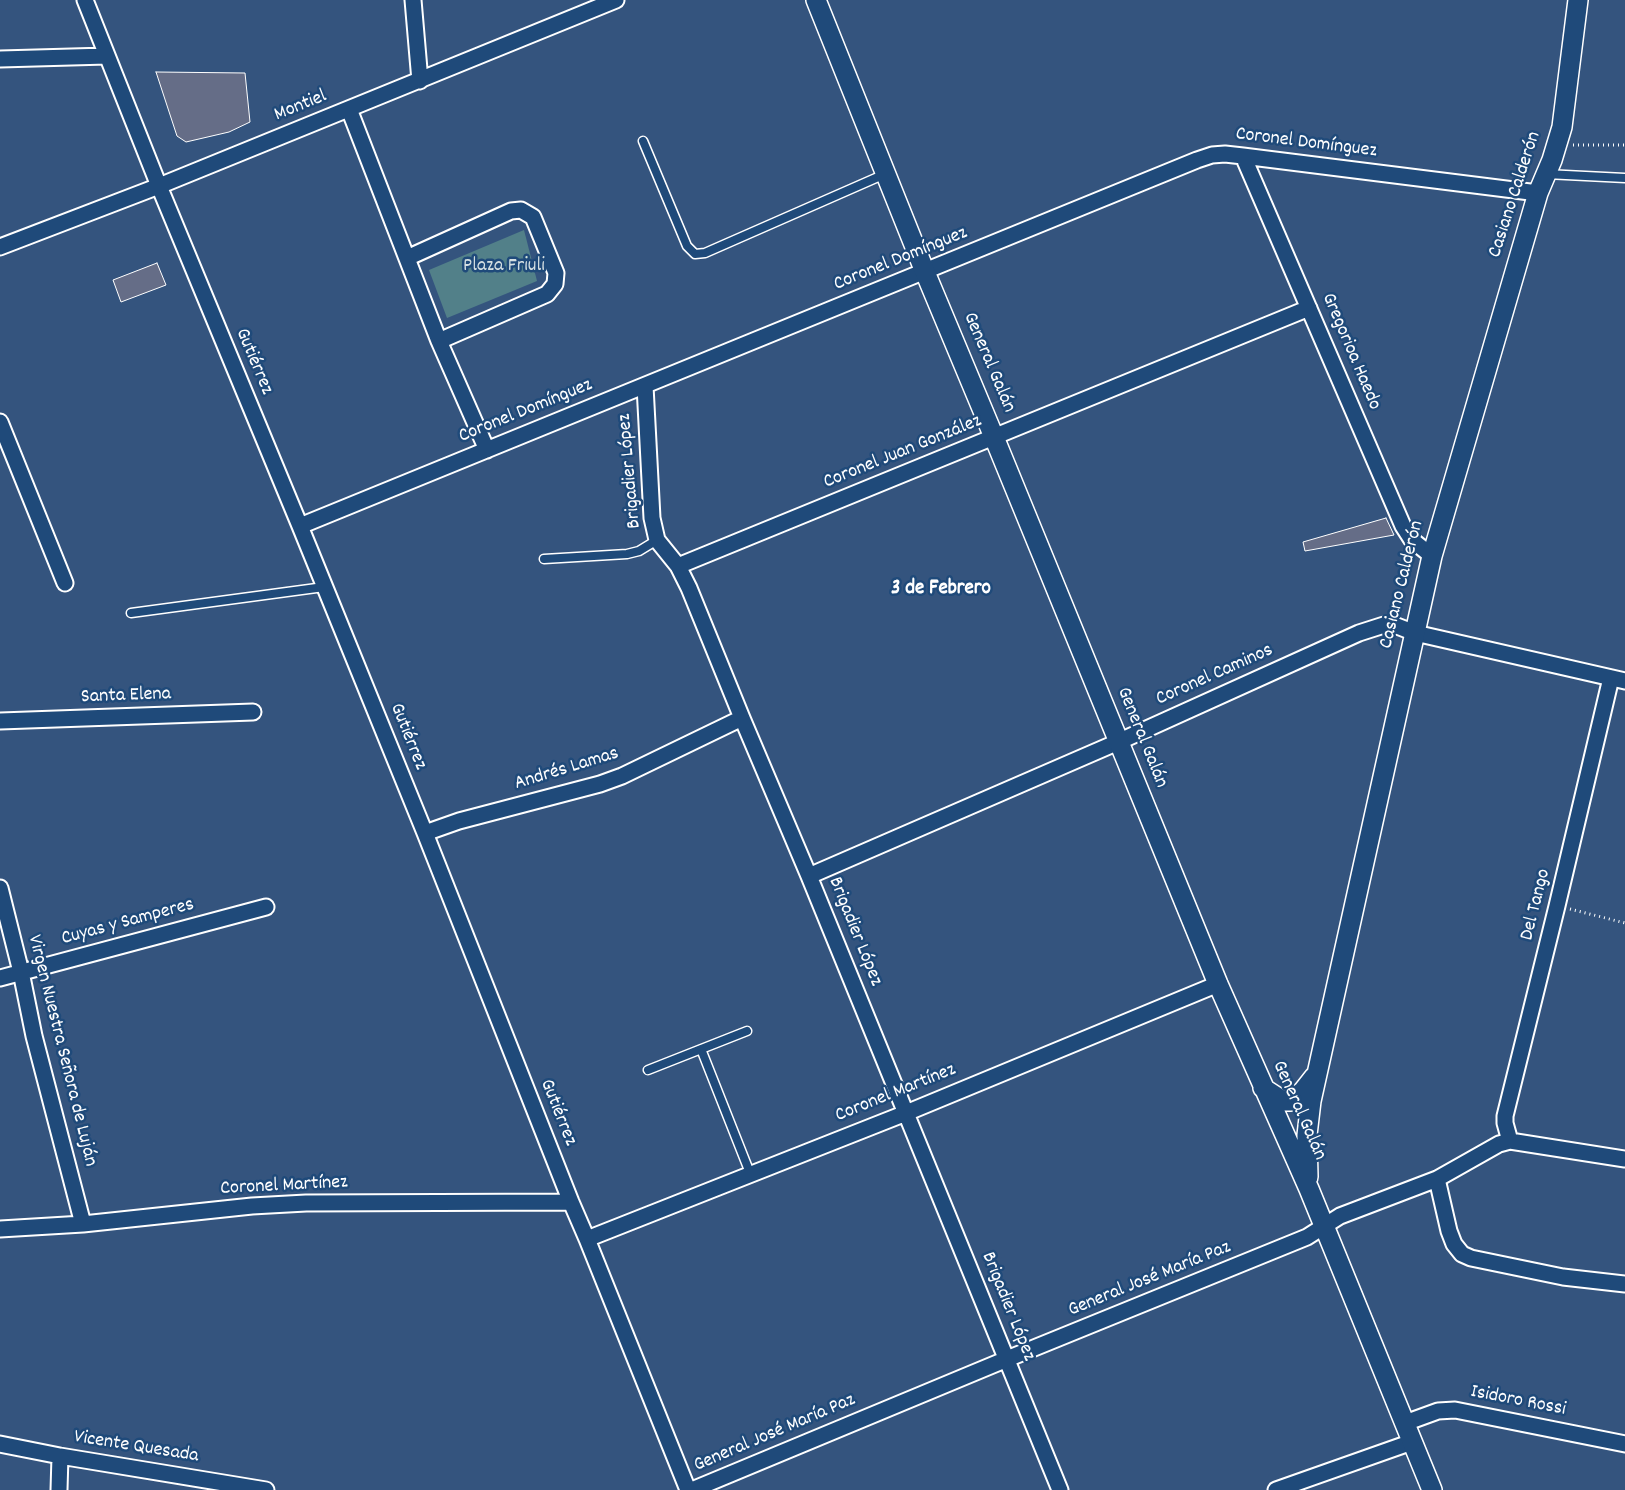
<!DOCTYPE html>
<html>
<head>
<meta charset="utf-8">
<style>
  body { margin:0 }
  canvas { display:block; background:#34547e }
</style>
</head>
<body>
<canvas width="1625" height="1490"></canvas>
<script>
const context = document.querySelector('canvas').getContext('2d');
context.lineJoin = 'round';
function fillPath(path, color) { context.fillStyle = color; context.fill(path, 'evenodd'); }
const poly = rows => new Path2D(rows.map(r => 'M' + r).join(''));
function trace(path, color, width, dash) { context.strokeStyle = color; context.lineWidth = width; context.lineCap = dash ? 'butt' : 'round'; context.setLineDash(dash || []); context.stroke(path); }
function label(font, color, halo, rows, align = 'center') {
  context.font = font + ' Dekko,sans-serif'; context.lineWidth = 5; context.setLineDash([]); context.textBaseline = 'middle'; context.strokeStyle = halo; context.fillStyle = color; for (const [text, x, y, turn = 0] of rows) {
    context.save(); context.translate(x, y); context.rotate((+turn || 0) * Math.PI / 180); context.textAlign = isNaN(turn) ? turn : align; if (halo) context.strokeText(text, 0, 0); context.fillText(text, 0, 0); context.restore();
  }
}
const green = poly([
  [524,230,537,281,447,318,429,270]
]);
const building = poly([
  [156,72,245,73,250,122,229,132,186,142,177,136,156,72],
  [157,263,166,285,121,302,113,280,157,263],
  [1386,518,1394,535,1305,551,1303,542,1386,518]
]);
const path = poly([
  [1573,145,1625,145],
  [1570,909,1625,923]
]);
const service = poly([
  [643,141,687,246,695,254,705,253,885,174],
  [1546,174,1625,178],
  [544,559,627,554,639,551,657,540],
  [131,613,324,587],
  [701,1049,750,1173],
  [648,1070,747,1031]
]);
const minor = poly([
  [85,0,159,186,300,526,425,833,571,1202,587,1239,688,1490],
  [413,0,420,81],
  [0,59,107,56],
  [349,109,439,341,487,450],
  [1243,156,1403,526,1412,540,1432,556],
  [0,247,159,186,616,0],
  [407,258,511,211,521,210,533,217,556,273,555,284,547,294,439,341],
  [645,386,652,518,657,540,678,566,689,588,742,718,809,876,1060,1490],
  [0,422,65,583],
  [300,526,1197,160,1212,155,1225,154,1243,156,1538,193],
  [678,566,1309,308],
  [0,721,253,712],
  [425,833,459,821,600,784,622,776,742,718],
  [809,876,1118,742,1359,633,1384,625,1397,626,1415,633,1625,681],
  [0,888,21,972,34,1036,83,1224],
  [0,978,266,907],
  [1510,1141,1505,1123,1505,1116,1557,906,1611,678],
  [1437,1179,1449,1231,1454,1244,1462,1254,1471,1258,1563,1277,1625,1284],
  [0,1229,83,1224,252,1206,306,1203,571,1202],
  [587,1239,906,1113,1218,984],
  [1405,1423,1438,1411,1455,1410,1625,1444],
  [0,1444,60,1456,266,1490],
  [59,1490,60,1456],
  [692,1490,1007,1359,1307,1237,1340,1216,1437,1179,1499,1144,1510,1141,1625,1159],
  [1276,1490,1412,1442]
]);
const tertiary = poly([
  [816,0,925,272,994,437,1218,984,1309,1189,1432,1490],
  [1263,1088,1283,1101,1291,1101,1303,1091,1314,1077],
  [1308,1177,1307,1135,1311,1101,1432,556,1538,193,1552,160,1562,127,1578,0]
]);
const streetNames = [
  ["Montiel",301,107,-22],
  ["Coronel Domínguez",1306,144,7],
  ["Casiano Calderón",1516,195,-72],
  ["Coronel Domínguez",901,260,-22],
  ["Gregorioa Haedo",1350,352,67],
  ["Gutiérrez",253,362,67],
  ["General Galán",988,363,67],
  ["Coronel Domínguez",526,412,-22],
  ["Coronel Juan González",903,453,-22],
  ["Brigadier López",631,471,-95],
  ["Casiano Calderón",1403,585,-76],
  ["Coronel Caminos",1215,676,-24],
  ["Santa Elena",126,697,-2],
  ["Gutiérrez",407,737,68],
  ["General Galán",1141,738,68],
  ["Andrés Lamas",567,770,-17],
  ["Del Tango",1537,905,-76],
  ["Cuyas y Samperes",128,923,-15],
  ["Brigadier López",854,932,68],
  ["Virgen Nuestra Señora de Luján",61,1051,76],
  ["Coronel Martínez",896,1094,-22],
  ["General Galán",1298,1111,66],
  ["Gutiérrez",557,1113,68],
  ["Coronel Martínez",284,1187,-3],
  ["General José María Paz",1150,1280,-22],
  ["Brigadier López",1007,1307,68],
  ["Isidoro Rossi",1518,1402,11],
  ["General José María Paz",775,1434,-23],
  ["Vicente Quesada",136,1448,9]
];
const parkNames = [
  ["Plaza Friuli",504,267]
];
const neighbourhoodNames = [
  ["3 de Febrero",941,590]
];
fillPath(green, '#528089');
fillPath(building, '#656d87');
trace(building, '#fff', 1);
trace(service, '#fff', 11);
trace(minor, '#fff', 19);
trace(tertiary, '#fff', 22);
trace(path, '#fff', 3, [1, 4]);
trace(service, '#1f4a7a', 8);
trace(minor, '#1f4a7a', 15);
trace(tertiary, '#1f4a7a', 19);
label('20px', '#fff', '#1f4a7a', streetNames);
label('20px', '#d4dfe2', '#1f4a7a', parkNames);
label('bold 21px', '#fff', '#1f4a7a', neighbourhoodNames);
</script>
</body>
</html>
